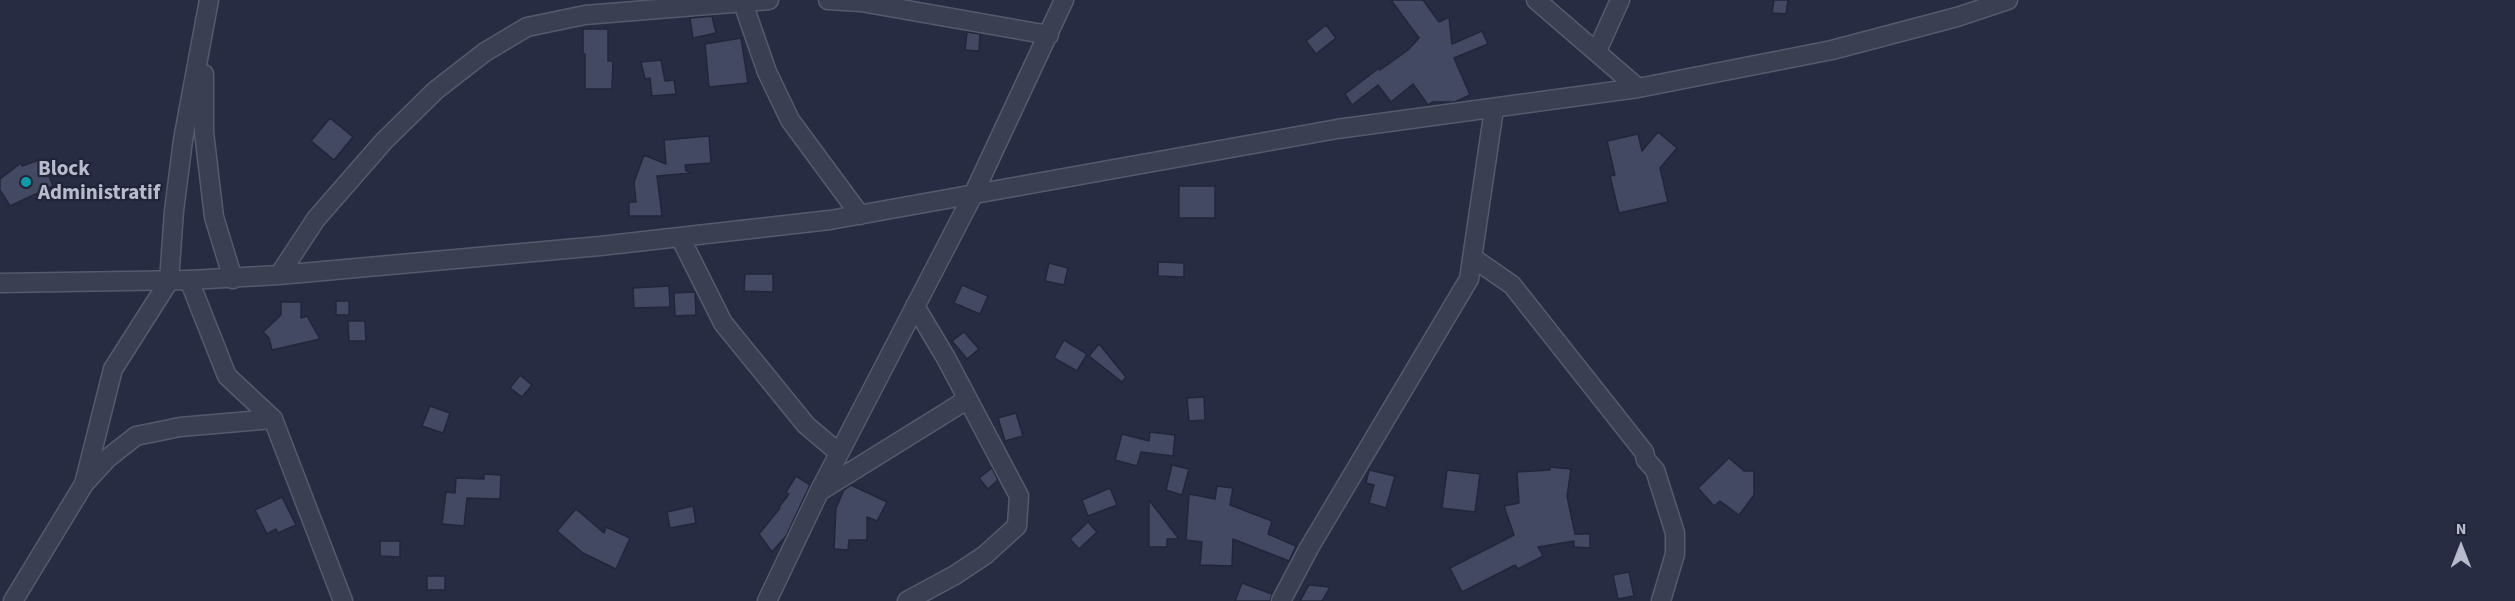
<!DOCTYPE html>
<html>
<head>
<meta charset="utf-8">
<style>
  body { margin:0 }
  #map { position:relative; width:2515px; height:601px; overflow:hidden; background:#272c43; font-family:"Source Sans 3",sans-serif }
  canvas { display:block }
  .north { position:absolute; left:2431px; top:517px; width:60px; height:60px; -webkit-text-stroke:4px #202438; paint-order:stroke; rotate:0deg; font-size:16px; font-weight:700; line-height:24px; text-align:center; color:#b8bbcc }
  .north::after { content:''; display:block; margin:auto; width:21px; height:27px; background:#b8bbcc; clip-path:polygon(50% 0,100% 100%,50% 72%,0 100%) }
</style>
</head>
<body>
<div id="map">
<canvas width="2515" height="601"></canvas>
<div class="north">N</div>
</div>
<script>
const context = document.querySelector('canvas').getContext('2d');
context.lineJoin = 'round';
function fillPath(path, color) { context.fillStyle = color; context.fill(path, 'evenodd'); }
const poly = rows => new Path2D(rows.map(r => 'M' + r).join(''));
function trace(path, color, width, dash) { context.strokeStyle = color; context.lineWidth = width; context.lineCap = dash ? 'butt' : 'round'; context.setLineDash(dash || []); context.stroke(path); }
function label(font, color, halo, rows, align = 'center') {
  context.font = font + ' "Source Sans 3",sans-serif'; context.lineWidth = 4.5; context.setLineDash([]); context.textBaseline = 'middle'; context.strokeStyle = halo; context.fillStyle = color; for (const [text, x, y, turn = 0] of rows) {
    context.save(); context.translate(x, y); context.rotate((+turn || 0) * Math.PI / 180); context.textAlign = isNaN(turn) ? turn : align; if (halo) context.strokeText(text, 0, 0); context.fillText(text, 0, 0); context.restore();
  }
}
const building = poly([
  [1391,0,1423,0,1439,22,1449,17,1452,44,1482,31,1488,44,1454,58,1470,95,1455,102,1433,102,1428,105,1413,84,1391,102,1378,85,1352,105,1345,94,1379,68,1380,70,1408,50,1419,38,1391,0],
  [1774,0,1788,0,1786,14,1772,13,1774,0],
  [712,16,716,33,693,38,690,18,712,16],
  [1326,25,1336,38,1316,54,1306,41,1326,25],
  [583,29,608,29,608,61,613,61,612,89,585,89,585,54,583,54,583,29],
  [967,32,980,34,979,51,965,50,967,32],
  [741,38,748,83,709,87,705,44,741,38],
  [661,60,665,81,674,80,676,94,652,96,650,78,645,79,641,62,661,60],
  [330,118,353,137,334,160,311,141,330,118],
  [1658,132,1677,148,1660,168,1668,202,1619,213,1610,176,1615,175,1607,141,1638,134,1642,151,1658,132],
  [709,136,711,163,685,165,686,171,691,173,657,176,662,216,629,216,629,202,636,202,634,182,644,155,666,164,664,140,709,136],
  [42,159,53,186,10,206,0,190,0,179,21,163,22,166,42,159],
  [1179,186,1215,186,1215,218,1179,218,1179,186],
  [1158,262,1184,263,1184,277,1158,276,1158,262],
  [1049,263,1068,268,1064,285,1045,281,1049,263],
  [745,274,773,274,773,292,744,291,745,274],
  [962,285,988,296,980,314,954,303,962,285],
  [669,286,670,307,634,308,633,288,669,286],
  [674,293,695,292,696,315,675,316,674,293],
  [336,301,349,301,349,315,336,315,336,301],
  [281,302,301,302,301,318,307,316,320,339,272,350,269,338,263,332,281,315,281,302],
  [348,321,365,321,366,341,349,341,348,321],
  [964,332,979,349,967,359,952,341,964,332],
  [1064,340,1087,354,1077,371,1054,358,1064,340],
  [1099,344,1126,377,1122,382,1089,356,1099,344],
  [520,375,532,385,522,397,510,388,520,375],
  [1204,397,1205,420,1189,421,1187,398,1204,397],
  [430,406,450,413,443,433,422,426,430,406],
  [1016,413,1023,436,1005,441,998,418,1016,413],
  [1150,432,1175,435,1173,456,1141,452,1137,466,1115,460,1122,434,1149,441,1150,432],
  [1729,458,1744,471,1754,471,1754,495,1739,515,1720,501,1714,506,1698,488,1729,458],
  [1172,465,1189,469,1182,495,1166,490,1172,465],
  [1550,467,1571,469,1567,496,1575,534,1590,534,1590,548,1574,547,1574,541,1538,547,1543,556,1518,569,1515,565,1462,592,1450,568,1514,535,1504,506,1519,503,1517,472,1550,470,1550,467],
  [992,468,998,480,988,489,979,478,992,468],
  [1369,470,1395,476,1386,508,1369,503,1374,485,1366,483,1369,470],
  [1447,470,1480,474,1475,512,1442,508,1447,470],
  [484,474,501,475,500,499,467,498,464,526,442,524,446,492,455,493,456,478,484,479,484,474],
  [796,476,810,485,786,536,772,552,759,534,780,508,779,507,789,494,786,492,796,476],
  [851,485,887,502,877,521,867,517,867,540,849,540,848,550,834,549,836,508,844,490,851,485],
  [1217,486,1233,488,1230,505,1272,521,1268,534,1296,546,1289,561,1233,539,1232,566,1200,565,1202,542,1186,540,1189,494,1215,499,1217,486],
  [1110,488,1117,505,1088,516,1082,500,1110,488],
  [282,497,296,525,278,533,276,529,267,534,255,510,282,497],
  [1149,500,1179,539,1167,539,1167,547,1149,547,1149,500],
  [693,506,696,523,670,528,667,512,693,506],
  [576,509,604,533,606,527,630,538,616,569,583,553,557,531,576,509],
  [1088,522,1097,532,1079,549,1070,539,1088,522],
  [380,541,400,541,400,557,380,556,380,541],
  [1629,572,1634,596,1618,599,1613,575,1629,572],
  [427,576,445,576,445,590,427,590,427,576],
  [1242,583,1272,594,1270,601,1235,601,1242,583],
  [1309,585,1330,587,1322,601,1300,601,1309,585]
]);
const minor = poly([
  [742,0,767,72,790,120,860,215],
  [828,0,861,2,1049,35],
  [1536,0,1638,88],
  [1597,51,1620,0],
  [204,74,204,132,214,217,233,279],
  [680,237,723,323,806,425,839,453],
  [1473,258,1512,285,1644,452,1646,460,1655,470,1675,533,1675,554,1661,601],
  [279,275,316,219,384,141,436,90,485,52,527,27,585,15,769,0],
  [189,280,279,275,600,246,830,220,1337,129,1638,88,1832,50,1957,17,2008,0],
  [85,483,108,458,136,436,180,427,273,419],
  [820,491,968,399],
  [13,601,84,484,113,369,169,281,174,211,183,140,209,0],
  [767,601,819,492,973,195,1064,0],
  [907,601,955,575,985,555,1017,526,1019,496,946,358,915,306],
  [1281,601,1309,548,1469,279,1494,109]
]);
const tertiary = poly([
  [0,283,189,280,227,376,273,419,343,601]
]);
const markers = [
  [26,182,6,"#0f9aa8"]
];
const poiNames = [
  ["Block",38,170],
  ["Administratif",38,194]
];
fillPath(building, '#434962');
trace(building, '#22263a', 1.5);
trace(minor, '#565a6d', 21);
trace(tertiary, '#565a6d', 21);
trace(minor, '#3b3f52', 18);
trace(tertiary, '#3b3f52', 18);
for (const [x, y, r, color] of markers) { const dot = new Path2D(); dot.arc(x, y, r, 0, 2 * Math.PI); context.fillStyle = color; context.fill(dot); trace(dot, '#202438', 2); }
label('bold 21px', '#b8bbcc', '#202438', poiNames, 'left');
</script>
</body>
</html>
